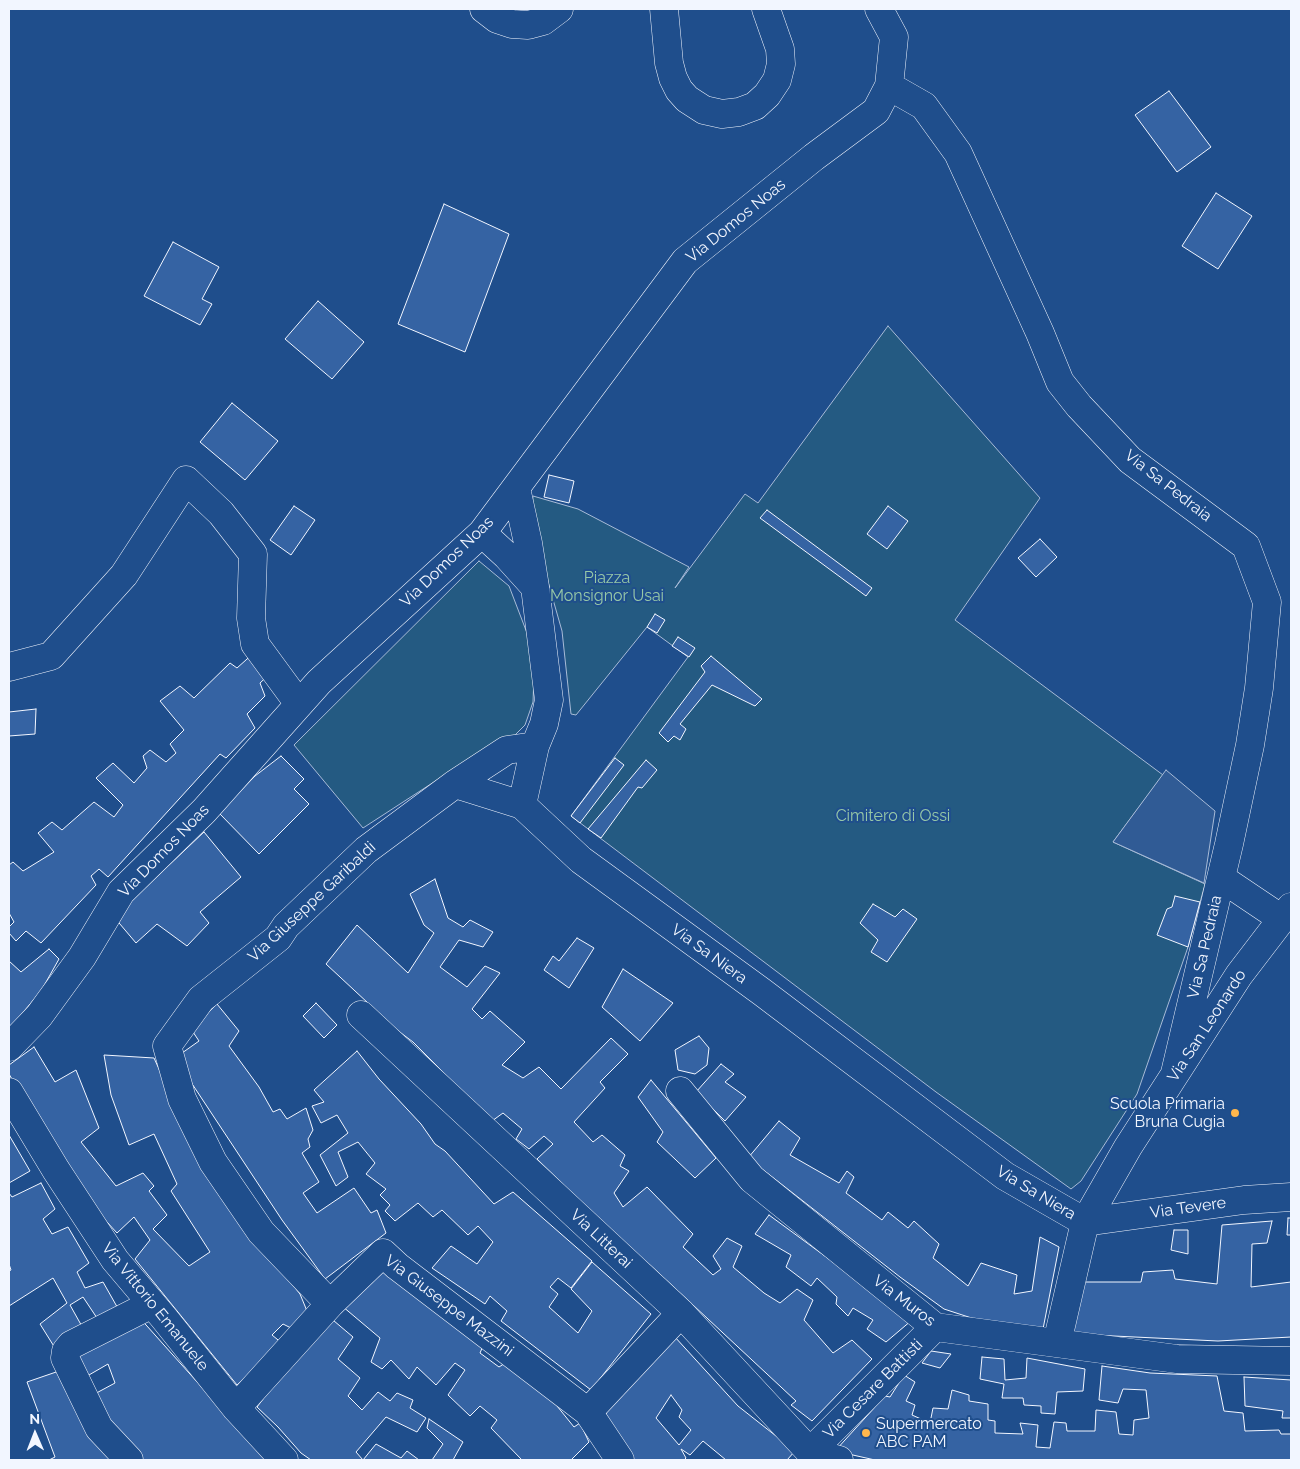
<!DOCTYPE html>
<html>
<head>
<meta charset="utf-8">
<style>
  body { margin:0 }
  #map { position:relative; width:1300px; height:1469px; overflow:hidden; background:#1f4e8c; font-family:Raleway,sans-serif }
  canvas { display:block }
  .frame { position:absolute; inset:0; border:10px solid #f2f6ff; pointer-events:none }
  .north { position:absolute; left:10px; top:1409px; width:50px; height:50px; -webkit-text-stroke:4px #1f4e8c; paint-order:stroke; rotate:359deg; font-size:14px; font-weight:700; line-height:20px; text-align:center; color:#f2f6ff }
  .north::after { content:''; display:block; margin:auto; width:18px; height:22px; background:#f2f6ff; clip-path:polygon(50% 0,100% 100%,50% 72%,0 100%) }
</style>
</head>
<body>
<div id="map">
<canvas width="1300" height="1469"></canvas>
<div class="frame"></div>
<div class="north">N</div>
</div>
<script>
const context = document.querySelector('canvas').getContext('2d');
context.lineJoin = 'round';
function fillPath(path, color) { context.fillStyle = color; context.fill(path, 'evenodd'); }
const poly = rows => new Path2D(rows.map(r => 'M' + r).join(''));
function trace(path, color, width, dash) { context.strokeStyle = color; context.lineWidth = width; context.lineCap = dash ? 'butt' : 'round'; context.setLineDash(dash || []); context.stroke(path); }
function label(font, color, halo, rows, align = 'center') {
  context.font = font + ' Raleway,sans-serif'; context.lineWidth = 4; context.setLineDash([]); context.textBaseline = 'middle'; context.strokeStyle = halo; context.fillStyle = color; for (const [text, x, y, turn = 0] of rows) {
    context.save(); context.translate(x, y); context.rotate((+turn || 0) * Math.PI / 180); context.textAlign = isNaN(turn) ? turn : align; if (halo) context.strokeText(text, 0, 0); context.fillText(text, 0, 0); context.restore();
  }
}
const green = poly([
  [888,326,1040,498,955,620,1163,775,1113,842,1205,884,1188,947,1137,1094,1081,1181,1071,1189,936,1092,571,816,688,657,647,627,576,715,571,714,562,631,531,522,533,496,578,509,689,567,675,588,745,494,758,503,888,326],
  [479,561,509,586,527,633,534,676,533,702,525,725,512,738,474,756,363,828,294,745,479,561]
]);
const parking = poly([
  [1166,770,1215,811,1204,883,1113,842,1166,770]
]);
const building = poly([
  [1169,91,1211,147,1177,172,1135,115,1169,91],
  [1216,193,1252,216,1218,269,1182,246,1216,193],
  [444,204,509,234,465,352,398,324,444,204],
  [173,242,219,267,202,299,212,304,200,325,144,296,173,242],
  [318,301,364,342,332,379,285,339,318,301],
  [232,403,278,441,245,480,200,442,232,403],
  [549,475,574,481,569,503,544,497,549,475],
  [294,506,315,520,291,555,270,540,294,506],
  [888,506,908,521,887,549,867,534,888,506],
  [767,510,872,588,866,596,760,518,767,510],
  [1040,539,1057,557,1036,577,1018,558,1040,539],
  [655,614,665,620,657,633,647,627,655,614],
  [678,637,695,648,689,657,672,646,678,637],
  [256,651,274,670,260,683,265,696,247,714,255,728,226,758,220,754,108,877,99,869,91,876,96,885,41,943,26,931,16,941,9,933,9,927,14,922,9,913,9,865,13,862,23,871,54,852,38,833,52,822,62,830,94,802,114,817,123,805,96,778,113,763,134,783,147,768,143,756,150,750,166,762,176,753,170,744,184,730,160,701,180,686,194,698,230,663,237,668,256,651],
  [711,656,762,699,755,706,712,685,680,724,686,729,680,740,674,736,668,742,659,733,705,672,701,666,711,656],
  [36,709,35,734,9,736,9,712,36,709],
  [281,756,304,779,294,789,309,804,259,854,219,813,255,776,281,756],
  [615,758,624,765,580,823,571,816,615,758],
  [646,760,657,770,642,788,638,787,601,838,588,829,646,760],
  [204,832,241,877,200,912,209,923,187,946,157,924,136,943,114,917,204,832],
  [435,879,448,918,463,927,470,920,493,932,483,947,459,940,440,967,467,987,485,966,500,973,472,1009,482,1019,490,1011,525,1042,502,1065,523,1078,539,1067,561,1089,611,1038,628,1054,600,1082,605,1088,574,1122,593,1142,602,1135,625,1155,620,1166,629,1171,614,1193,623,1207,647,1187,693,1234,683,1247,713,1275,721,1269,713,1256,727,1238,742,1246,733,1267,764,1293,780,1303,797,1289,813,1300,804,1320,833,1353,852,1340,872,1359,812,1421,791,1405,796,1401,649,1264,637,1256,537,1159,553,1144,544,1136,529,1149,516,1139,522,1129,503,1113,492,1121,413,1042,397,1030,326,964,357,925,408,973,434,933,424,925,410,894,435,879],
  [1175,896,1200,902,1188,947,1157,935,1167,909,1172,907,1175,896],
  [873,904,895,917,903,909,917,919,887,962,871,952,878,940,860,923,873,904],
  [577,938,594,948,569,988,544,970,553,956,559,961,577,938],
  [49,949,59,959,41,991,9,1029,9,961,21,972,49,949],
  [623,969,673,1003,640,1041,602,1007,623,969],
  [316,1003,337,1025,324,1038,303,1016,316,1003],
  [217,1004,239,1031,229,1046,259,1087,273,1112,280,1109,287,1119,306,1108,313,1130,308,1139,310,1147,302,1153,319,1182,303,1193,317,1213,354,1188,371,1213,377,1210,386,1233,325,1279,282,1220,175,1058,199,1041,191,1029,217,1004],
  [699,1036,709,1048,707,1065,695,1074,678,1070,675,1050,699,1036],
  [34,1047,55,1082,76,1070,99,1128,81,1142,116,1186,143,1173,154,1186,149,1191,167,1215,153,1229,189,1266,210,1252,171,1191,177,1184,154,1134,129,1145,111,1095,104,1055,154,1058,205,1171,228,1205,300,1294,307,1311,293,1329,283,1324,272,1335,283,1344,237,1385,135,1259,150,1240,134,1217,117,1233,75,1187,9,1074,9,1065,34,1047],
  [357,1051,379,1079,421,1124,435,1144,445,1151,494,1204,513,1192,592,1261,571,1288,558,1278,550,1287,558,1294,549,1307,578,1333,592,1311,571,1289,592,1262,651,1314,591,1390,501,1321,507,1311,490,1296,485,1304,432,1268,451,1246,477,1264,493,1242,478,1226,468,1235,442,1210,433,1217,418,1203,395,1221,385,1211,390,1205,380,1195,386,1189,366,1174,375,1163,358,1142,338,1152,348,1177,336,1186,320,1155,348,1133,337,1115,321,1123,312,1106,324,1102,314,1090,357,1051],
  [721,1064,734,1074,725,1082,746,1097,725,1121,696,1092,721,1064],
  [651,1080,716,1158,695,1178,657,1142,663,1132,638,1097,651,1080],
  [779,1121,800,1138,790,1155,839,1183,847,1171,854,1177,846,1193,882,1220,888,1212,908,1228,914,1221,939,1244,933,1258,968,1286,981,1263,1017,1275,1014,1294,1032,1291,1040,1237,1059,1247,1043,1329,993,1325,944,1309,900,1277,748,1158,779,1121],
  [9,1135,30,1171,9,1183,9,1135],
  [41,1183,55,1209,43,1219,52,1234,68,1227,89,1263,77,1272,85,1288,103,1282,120,1312,99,1321,83,1297,70,1305,84,1330,55,1348,40,1324,67,1303,53,1278,9,1306,9,1271,11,1270,9,1264,9,1193,12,1197,41,1183],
  [769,1215,912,1320,886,1342,867,1329,873,1320,853,1308,848,1316,836,1304,837,1297,817,1278,811,1286,786,1267,791,1255,755,1234,769,1215],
  [1288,1218,1291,1218,1291,1235,1287,1235,1288,1218],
  [1272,1221,1267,1243,1252,1244,1251,1287,1291,1282,1291,1337,1218,1341,1072,1334,1082,1282,1141,1282,1143,1272,1173,1270,1175,1279,1217,1284,1222,1225,1272,1221],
  [1174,1230,1188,1230,1188,1254,1171,1250,1174,1230],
  [379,1265,485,1341,480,1353,499,1367,513,1358,536,1380,574,1427,580,1423,589,1442,571,1460,522,1460,491,1428,497,1420,480,1406,470,1416,448,1395,465,1370,455,1363,436,1385,417,1367,409,1379,391,1360,382,1369,371,1362,380,1338,342,1306,379,1265],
  [327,1315,353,1337,338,1359,360,1378,348,1396,362,1410,378,1392,390,1401,397,1393,413,1400,410,1408,426,1418,417,1432,386,1417,356,1452,363,1460,376,1444,401,1458,407,1451,419,1460,311,1460,301,1453,278,1427,257,1407,327,1315],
  [138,1316,267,1460,140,1460,89,1397,115,1383,108,1364,82,1379,74,1352,138,1316],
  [674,1336,738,1406,795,1451,787,1460,726,1460,703,1441,690,1455,681,1449,686,1458,684,1460,629,1460,607,1431,606,1411,674,1336],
  [671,1395,682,1410,679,1417,691,1430,679,1445,656,1418,671,1395],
  [931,1351,951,1354,940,1368,922,1363,931,1351],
  [982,1357,1004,1359,1005,1380,1026,1378,1027,1358,1085,1369,1083,1391,1057,1392,1055,1414,1041,1413,1041,1406,1024,1405,1023,1398,1002,1398,1004,1384,980,1379,982,1357],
  [1102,1366,1150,1373,1217,1376,1224,1411,1243,1413,1245,1431,1279,1430,1281,1434,1291,1434,1291,1460,875,1460,835,1451,885,1396,890,1397,904,1375,915,1382,906,1401,915,1405,912,1415,930,1423,933,1408,948,1409,952,1390,969,1395,969,1401,988,1404,988,1420,995,1421,995,1433,1023,1434,1020,1423,1038,1425,1036,1447,1050,1448,1054,1422,1066,1423,1067,1431,1095,1431,1096,1410,1116,1412,1119,1434,1133,1435,1134,1420,1149,1418,1146,1390,1123,1389,1118,1403,1099,1400,1102,1366],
  [62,1370,118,1460,49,1460,55,1457,27,1382,62,1370],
  [1244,1377,1291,1380,1291,1418,1282,1418,1283,1411,1245,1406,1244,1377],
  [429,1419,463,1442,453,1460,432,1460,443,1444,427,1428,429,1419]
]);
const minor = poly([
  [484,9,497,19,512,24,528,25,543,21,559,9],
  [664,9,669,63,673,78,679,90,687,99,704,110,722,114,739,112,755,106,767,95,777,80,781,64,780,49,766,9],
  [889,86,924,106,958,153,1040,333,1060,382,1079,406,1130,460,1246,546,1267,602,1259,688,1250,745,1229,844,1175,1073],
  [516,488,528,543,535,587],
  [482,533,507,556,535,587,549,700,544,724,535,746,522,805],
  [9,667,51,656,124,575,186,480,221,513,253,554,251,618,255,644,299,704],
  [455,784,522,805,581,860,762,992,1005,1176,1085,1222],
  [1221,878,1282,919],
  [361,1015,681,1313,810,1452,839,1460],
  [9,1047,39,1016,82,957,121,892,204,811,319,682,482,533,685,261,814,157,876,111,889,86,894,37,879,9],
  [680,1091,752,1179,935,1327,1177,1359,1291,1361],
  [9,1092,56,1170,115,1260,164,1318,236,1408,284,1460],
  [1085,1222,1244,1200,1291,1197],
  [330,1304,261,1232,213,1162,182,1099,167,1046,201,999,278,938,286,926,366,850,455,784,507,750,535,746],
  [1057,1343,1085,1222,1128,1147,1239,975,1291,907],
  [236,1408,330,1304,383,1253,397,1266,588,1412,620,1460],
  [588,1412,681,1313],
  [810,1452,935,1327],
  [129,1460,99,1428,65,1358,66,1351,71,1345,152,1304]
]);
const markers = [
  [1235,1113,5,"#ffb74d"],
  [866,1433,5,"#ffb74d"]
];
const streetNames = [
  ["Via Domos Noas",736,221,-39],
  ["Via Sa Pedraia",1168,486,38],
  ["Via Domos Noas",447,562,-44],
  ["Via Domos Noas",164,851,-46],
  ["Via Giuseppe Garibaldi",312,902,-43],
  ["Via Sa Pedraia",1205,947,-77],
  ["Via Sa Niera",709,954,36],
  ["Via San Leonardo",1207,1026,-57],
  ["Via Sa Niera",1036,1193,31],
  ["Via Tevere",1188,1208,-8],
  ["Via Litterai",601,1239,43],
  ["Via Muros",904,1301,37],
  ["Via Giuseppe Mazzini",449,1306,37],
  ["Via Vittorio Emanuele",155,1307,51],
  ["Via Cesare Battisti",873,1389,-45]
];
const parkNames = [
  ["Piazza",607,578],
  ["Monsignor Usai",607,596],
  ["Cimitero di Ossi",893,816]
];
const poiNames = [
  ["Scuola Primaria",1225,1104],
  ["Bruna Cugia",1225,1122],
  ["Supermercato",876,1424,"left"],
  ["ABC PAM",876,1442,"left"]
];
fillPath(green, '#245a82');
trace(green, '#a8bbd7', 1);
fillPath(parking, '#305b95');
trace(parking, '#a8bbd7', 1);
fillPath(building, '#3563a3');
trace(building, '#f2f6ff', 1);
trace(minor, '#f2f6ff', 29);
trace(minor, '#1f4e8c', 28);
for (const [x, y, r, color] of markers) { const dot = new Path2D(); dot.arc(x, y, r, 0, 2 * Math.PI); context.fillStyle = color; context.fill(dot); trace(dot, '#1f4e8c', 2); }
label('16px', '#f2f6ff', '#1f4e8c', streetNames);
label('16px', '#97c8a6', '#1f4e8c', parkNames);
label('16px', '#f2f6ff', '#1f4e8c', poiNames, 'right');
</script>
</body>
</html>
